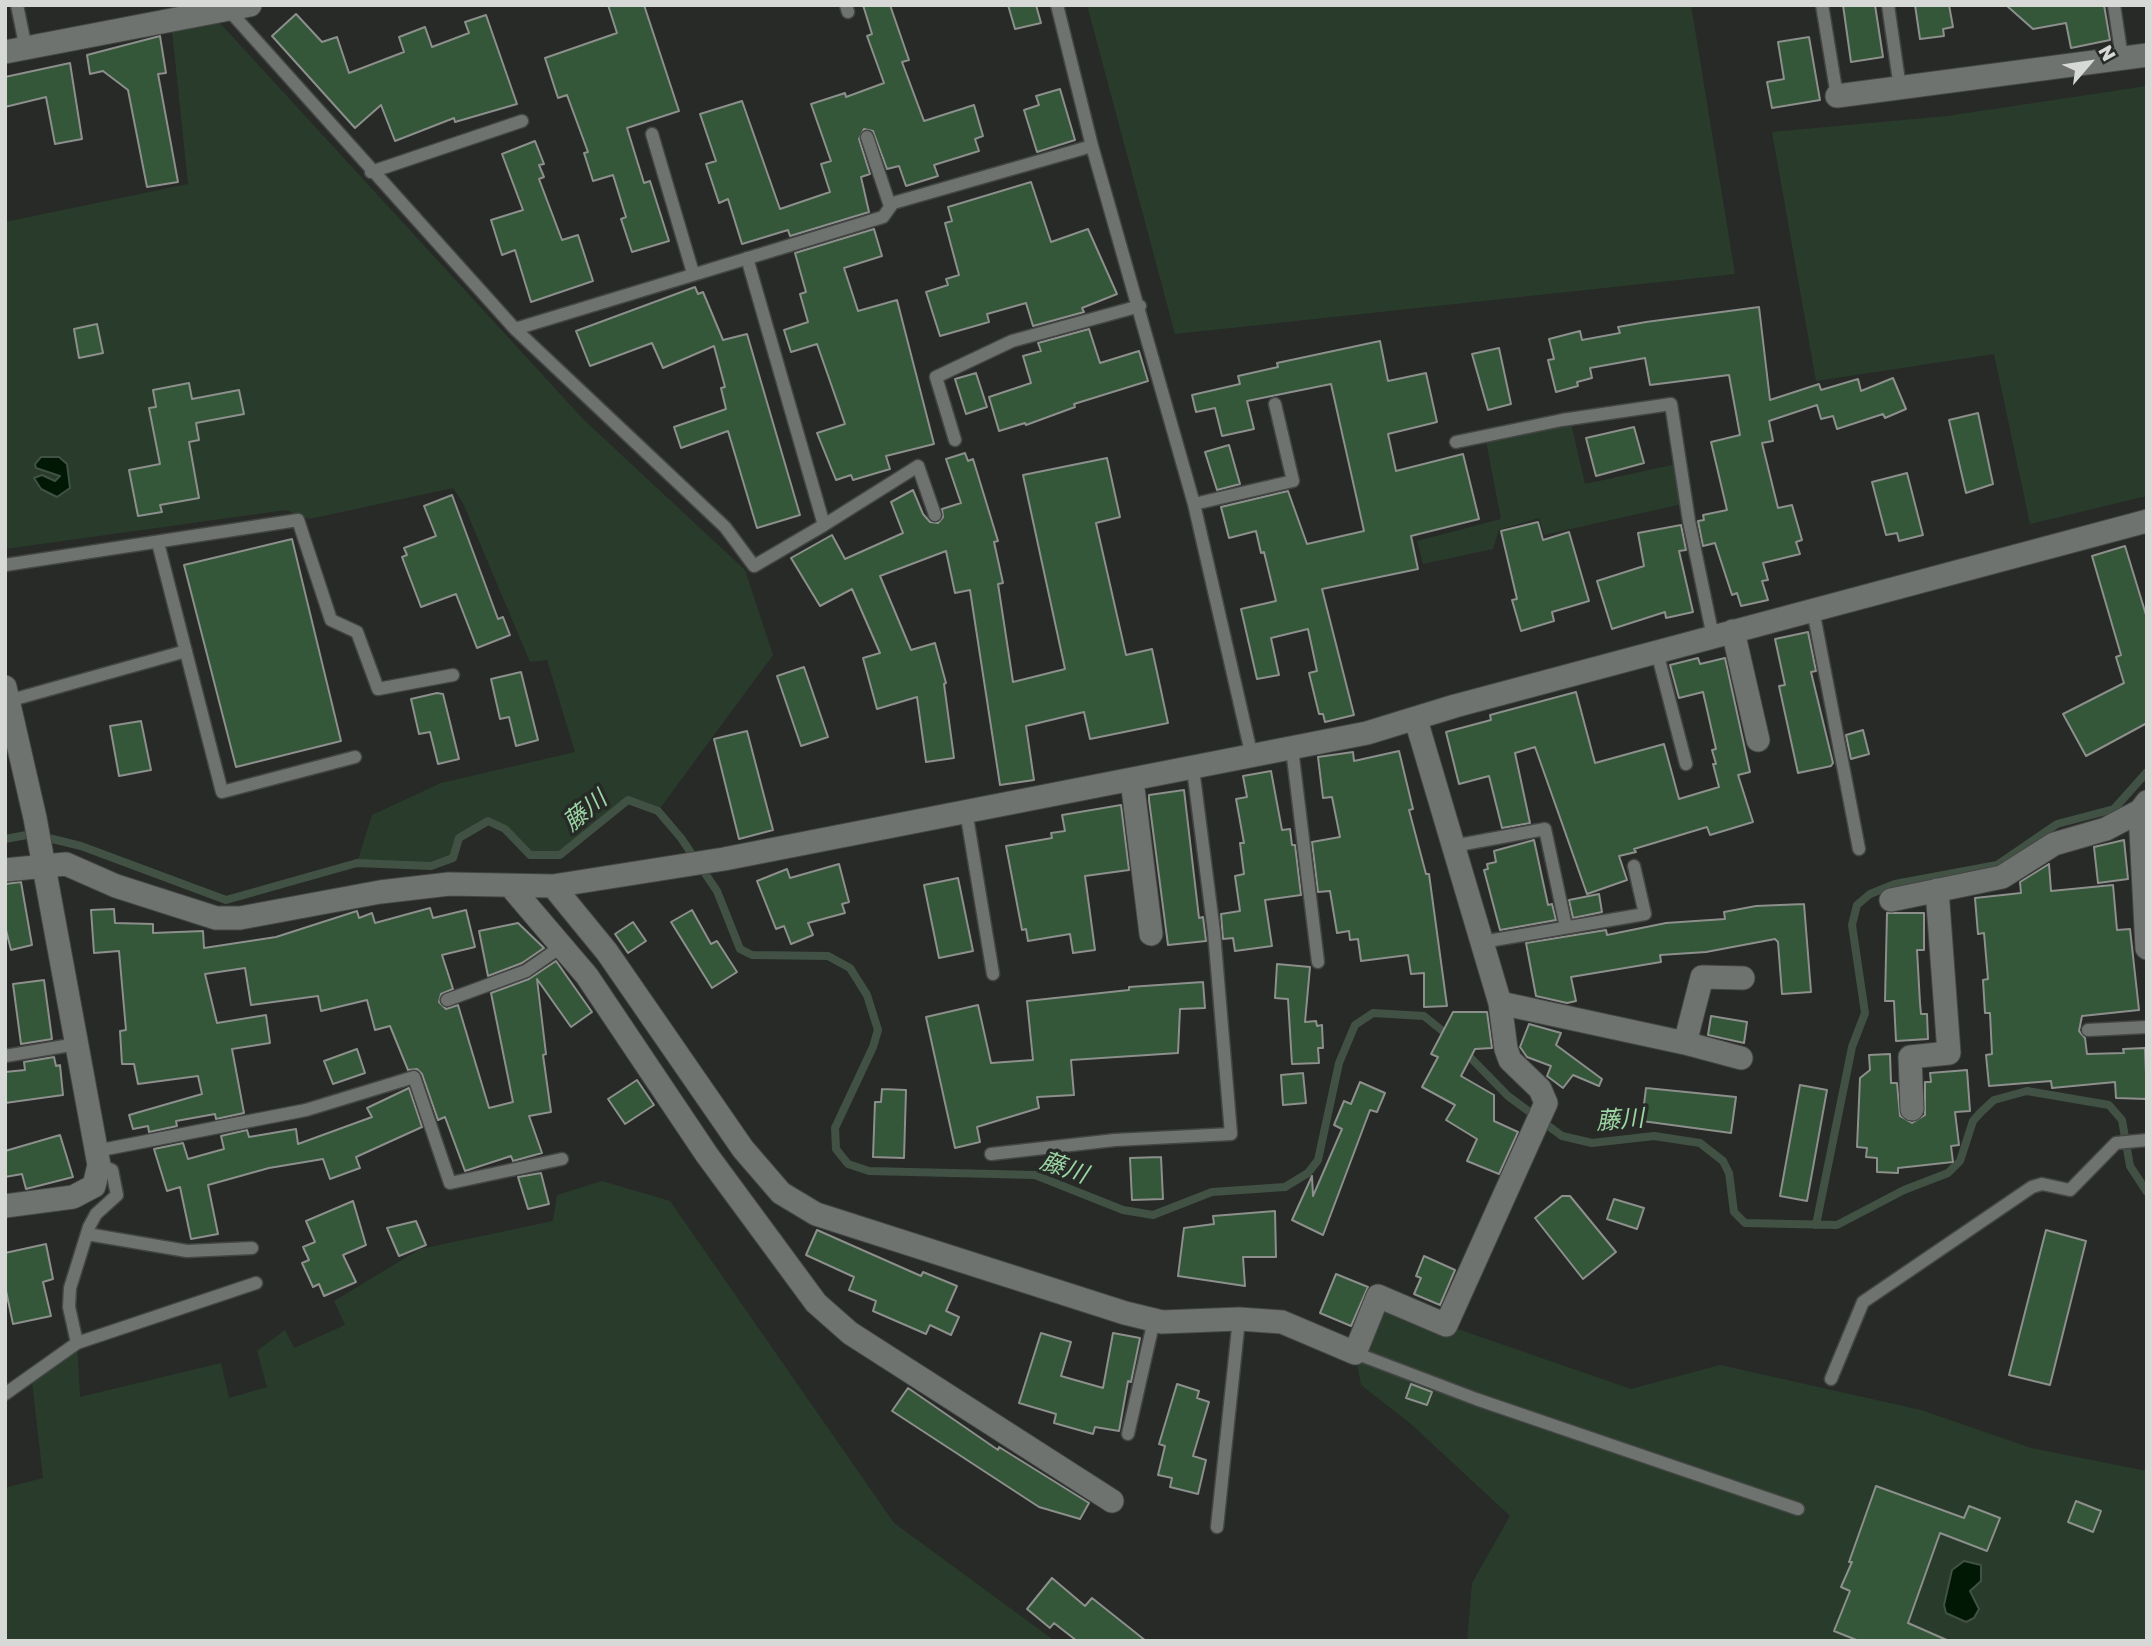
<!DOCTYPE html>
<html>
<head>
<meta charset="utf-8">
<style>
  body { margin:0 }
  #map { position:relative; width:2152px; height:1646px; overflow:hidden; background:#272a27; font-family:"Golos Text",sans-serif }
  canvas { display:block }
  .frame { position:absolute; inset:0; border:7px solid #d7d9d7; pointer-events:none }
  .north { position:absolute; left:2054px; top:28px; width:70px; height:70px; -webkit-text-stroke:5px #272a27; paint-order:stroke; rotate:61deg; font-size:19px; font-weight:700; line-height:28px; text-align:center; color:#d7d9d7 }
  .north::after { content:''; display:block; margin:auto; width:24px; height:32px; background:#d7d9d7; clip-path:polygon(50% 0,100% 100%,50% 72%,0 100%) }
</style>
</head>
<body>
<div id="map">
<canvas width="2152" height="1646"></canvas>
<div class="frame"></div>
<div class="north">N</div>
</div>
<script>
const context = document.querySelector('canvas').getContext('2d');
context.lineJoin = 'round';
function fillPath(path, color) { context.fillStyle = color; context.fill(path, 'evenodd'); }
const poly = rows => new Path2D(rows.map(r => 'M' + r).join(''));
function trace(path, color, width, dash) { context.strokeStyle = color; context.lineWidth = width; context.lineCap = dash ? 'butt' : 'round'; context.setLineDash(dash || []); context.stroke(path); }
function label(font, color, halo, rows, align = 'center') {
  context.font = font + ' "Golos Text","Noto Sans JP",sans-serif'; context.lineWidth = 7; context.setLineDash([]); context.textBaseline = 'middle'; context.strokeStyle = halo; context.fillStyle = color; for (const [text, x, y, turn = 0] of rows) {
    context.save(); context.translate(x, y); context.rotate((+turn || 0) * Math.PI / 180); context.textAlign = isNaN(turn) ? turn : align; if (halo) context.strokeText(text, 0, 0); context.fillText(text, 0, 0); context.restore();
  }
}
const green = poly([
  [1087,5,1691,5,1735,274,1175,334],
  [219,22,583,419,745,570,773,655,658,811,628,801,560,855,530,855,505,829,488,822,459,838,453,858,431,866,357,863,372,815,441,783,575,752,547,660,530,662,463,503,453,488,309,519,286,510,5,549,5,222,188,184,172,31],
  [2147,86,2147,496,2030,524,1994,354,1816,381,1772,132,1947,116],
  [1570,419,1585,484,1681,463,1687,503,1544,535,1539,518,1499,530,1493,549,1423,564,1417,541,1501,519,1485,436],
  [602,1181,670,1201,894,1523,1055,1641,5,1641,5,1488,43,1478,31,1373,77,1343,80,1397,221,1363,229,1398,267,1387,257,1351,285,1330,294,1348,345,1325,334,1301,420,1249,553,1221,557,1195],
  [1378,1296,1446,1325,1631,1389,1720,1365,1921,1410,2031,1448,2147,1471,2147,1641,1467,1641,1472,1583,1510,1516,1411,1424,1361,1385,1355,1353]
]);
const water = poly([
  [41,457,59,457,67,464,70,488,57,497,41,489,34,478,42,475,55,481,60,476,36,468,35,464,41,457],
  [1964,1561,1981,1565,1981,1581,1970,1591,1979,1609,1974,1618,1966,1622,1946,1613,1944,1605,1952,1570,1964,1561]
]);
const stream = poly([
  [5,839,32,834,81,846,226,900,357,863,431,866,453,858,459,838,488,821,505,829,530,855,560,855,628,800,658,811,681,838,717,891,740,949,752,955,828,956,850,968,867,995,878,1030,873,1047,835,1128,836,1149,848,1164,869,1171,1035,1175,1123,1210,1153,1215,1212,1192,1285,1187,1308,1173,1318,1160,1339,1063,1355,1025,1373,1013,1424,1016,1450,1037],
  [1464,1051,1508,1096,1562,1136,1592,1143,1654,1136,1700,1143,1723,1161,1729,1173,1734,1212,1745,1223,1837,1225,1904,1190,1948,1173,1960,1161,1973,1121,1981,1112,1994,1100,2027,1091,2109,1105,2122,1120,2130,1166,2147,1192],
  [1816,1225,1852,1047,1865,1013,1852,925,1857,905,1870,894,1895,884,1997,865,2057,824,2114,809,2147,772]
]);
const building = poly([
  [608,5,644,5,679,111,627,128,644,183,650,181,669,241,632,252,621,219,626,217,613,175,593,181,584,153,588,152,567,95,558,98,545,58,617,33,608,5],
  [863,5,890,5,909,60,902,62,924,121,974,105,983,136,975,139,979,151,934,165,938,176,906,186,899,166,887,169,873,131,864,129,859,139,870,174,861,177,869,212,790,236,788,230,742,244,728,199,719,203,706,164,716,161,700,114,742,101,780,209,830,192,821,164,831,161,811,104,845,93,846,97,884,83,867,36,872,34,863,5],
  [1008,5,1036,5,1041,23,1015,29,1008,5],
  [1843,5,1875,5,1883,57,1851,62,1843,5],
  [1915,5,1949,5,1953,27,1943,29,1944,36,1920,39,1915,5],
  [2006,5,2104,5,2110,40,2071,48,2066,23,2033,29,2006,5],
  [296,14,322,42,337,37,349,73,404,52,399,37,425,27,432,47,469,33,465,22,486,15,517,104,455,122,454,118,395,141,381,105,355,128,272,36,296,14],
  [160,36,166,73,158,74,178,182,147,187,128,90,103,71,90,74,87,55,160,36],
  [1809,37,1820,100,1772,108,1767,82,1784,79,1778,42,1809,37],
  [70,63,82,139,55,144,46,97,5,107,5,77,70,63],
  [1060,89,1075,140,1037,152,1024,110,1039,105,1036,96,1060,89],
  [535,141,544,164,539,165,544,177,539,179,562,240,578,235,593,281,531,302,515,250,502,255,491,220,523,210,502,154,535,141],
  [1031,182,1051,242,1088,229,1117,294,1082,308,1084,312,1033,326,1026,303,987,314,989,322,940,336,926,292,948,285,946,279,959,275,945,223,952,221,948,207,1031,182],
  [874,229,882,256,844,268,858,311,897,300,934,444,886,456,890,469,853,480,851,475,836,480,817,433,845,424,817,344,791,352,784,330,808,322,800,294,806,292,795,253,874,229],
  [695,287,698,294,703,292,723,340,747,334,800,515,757,528,728,431,681,448,674,427,726,409,721,388,725,387,714,346,663,368,652,343,590,366,576,331,695,287],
  [1759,307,1770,400,1819,384,1821,390,1858,379,1861,391,1893,378,1906,409,1885,418,1883,414,1837,429,1833,416,1821,419,1817,405,1769,421,1773,441,1762,443,1778,508,1792,505,1802,540,1796,542,1800,554,1763,563,1768,580,1762,581,1768,600,1741,606,1737,593,1732,595,1715,543,1703,546,1698,521,1704,520,1703,515,1727,510,1711,442,1740,435,1729,375,1650,385,1645,358,1590,368,1592,378,1577,382,1578,386,1556,392,1548,360,1554,359,1549,339,1580,331,1582,340,1620,333,1618,327,1646,322,1759,307],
  [97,324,103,353,79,358,74,329,97,324],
  [1089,329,1100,363,1139,351,1148,381,1074,404,1075,407,1026,425,1025,423,999,431,989,397,1031,383,1023,356,1041,351,1038,343,1089,329],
  [1380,341,1388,381,1426,373,1437,422,1388,434,1396,471,1463,454,1479,519,1411,536,1418,569,1322,589,1354,715,1325,722,1323,714,1319,714,1309,673,1317,671,1308,629,1271,638,1279,675,1257,679,1241,609,1276,601,1264,552,1261,553,1256,531,1229,538,1221,507,1288,491,1307,544,1364,531,1331,384,1247,401,1254,429,1222,436,1215,408,1196,412,1192,395,1240,384,1238,376,1278,367,1277,363,1380,341],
  [1499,348,1511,404,1488,410,1472,354,1499,348],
  [976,373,987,407,966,414,955,379,976,373],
  [189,383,192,399,239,390,244,414,196,423,199,440,189,442,199,498,160,505,162,512,138,516,129,470,160,464,149,408,156,407,153,390,189,383],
  [1978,413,1993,484,1966,493,1949,420,1978,413],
  [1634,427,1644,463,1596,476,1586,438,1634,427],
  [1229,445,1240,484,1217,490,1205,452,1229,445],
  [965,453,968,461,973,459,998,541,994,542,1003,583,998,584,1013,682,1065,669,1023,475,1107,458,1120,517,1096,523,1126,655,1152,649,1168,723,1090,739,1084,712,1026,726,1034,780,1000,785,970,590,955,593,946,551,880,576,911,650,935,643,946,683,944,684,954,758,926,762,917,697,877,709,863,658,880,653,852,589,820,606,791,558,832,535,845,559,903,533,891,502,913,490,923,514,930,522,938,523,943,517,942,509,961,503,946,459,965,453],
  [1907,473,1923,535,1899,541,1897,533,1886,535,1872,482,1907,473],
  [452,495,498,619,503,617,510,635,477,648,456,594,421,607,402,557,407,555,404,548,436,536,424,506,452,495],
  [1538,522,1543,540,1569,532,1589,601,1552,612,1554,621,1521,631,1512,600,1517,599,1501,531,1538,522],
  [1681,525,1686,550,1679,551,1693,612,1666,618,1665,612,1612,629,1597,581,1644,566,1638,533,1681,525],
  [292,539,341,741,236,767,184,565,292,539],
  [2125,546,2147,618,2147,723,2086,756,2063,714,2124,683,2116,657,2121,655,2092,556,2125,546],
  [1808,632,1816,671,1811,672,1833,763,1831,766,1798,773,1779,686,1785,685,1775,639,1808,632],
  [1698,658,1700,664,1725,658,1750,772,1738,775,1753,822,1710,835,1707,827,1634,849,1636,852,1619,856,1627,880,1587,894,1535,747,1515,753,1530,823,1502,828,1489,776,1459,784,1446,732,1491,720,1490,715,1576,692,1595,763,1664,744,1679,799,1719,787,1713,764,1716,764,1712,750,1716,749,1703,692,1679,698,1670,665,1698,658],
  [804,667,828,737,801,746,777,676,804,667],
  [521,672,538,740,516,746,509,717,500,719,491,679,521,672],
  [437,693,443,694,459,759,438,764,430,732,419,734,411,699,437,693],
  [141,721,151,770,119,776,110,726,141,721],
  [1863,730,1869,754,1851,759,1846,735,1863,730],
  [747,731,773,830,739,839,714,739,747,731],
  [1399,751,1413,809,1409,810,1426,874,1429,874,1447,1006,1424,1007,1424,973,1411,974,1408,955,1361,961,1358,939,1350,940,1349,931,1337,933,1330,891,1318,892,1312,842,1340,837,1332,797,1323,798,1318,757,1353,752,1354,761,1399,751],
  [1271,771,1282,830,1290,829,1292,845,1295,845,1301,895,1265,900,1272,946,1235,951,1233,938,1223,939,1221,914,1240,911,1235,876,1244,874,1240,843,1244,843,1236,799,1247,797,1243,776,1271,771],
  [1184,790,1199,918,1203,917,1206,941,1168,945,1149,800,1149,795,1184,790],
  [1121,805,1129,870,1085,876,1095,950,1073,953,1070,934,1028,941,1026,929,1022,930,1006,846,1052,838,1051,833,1065,831,1062,815,1121,805],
  [1534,840,1548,905,1552,904,1556,920,1500,930,1484,870,1488,869,1487,864,1496,862,1494,851,1534,840],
  [2124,840,2128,879,2098,883,2094,847,2124,840],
  [839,864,849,902,842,904,845,913,808,923,813,935,791,944,784,926,776,929,757,881,787,869,790,878,839,864],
  [2049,864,2051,891,2113,885,2117,930,2130,929,2139,1010,2082,1016,2079,1031,2085,1038,2087,1054,2124,1053,2123,1049,2145,1048,2147,1099,2116,1098,2115,1082,2052,1088,2051,1081,1989,1086,1986,1055,1992,1054,1990,1013,1985,1013,1983,980,1988,979,1984,933,1978,934,1975,898,2021,893,2020,882,2049,864],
  [958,878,973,951,939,958,924,885,958,878],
  [21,882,32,945,11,950,5,926,5,884,21,882],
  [1599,894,1602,912,1573,918,1569,900,1599,894],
  [1804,904,1811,992,1782,994,1778,942,1775,939,1706,952,1660,955,1661,962,1571,977,1576,1001,1567,1003,1536,996,1526,943,1606,930,1607,935,1666,923,1725,919,1724,912,1756,906,1804,904],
  [430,908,433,918,466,910,475,947,442,955,453,989,441,994,439,1002,446,1009,458,1005,489,1108,513,1102,491,993,529,979,556,961,592,1012,571,1027,537,979,546,1054,543,1055,551,1112,529,1116,542,1153,513,1161,511,1156,465,1171,445,1117,438,1120,422,1074,417,1069,408,1070,390,1026,375,1030,367,1000,321,1011,318,996,251,1005,245,968,205,974,217,1023,266,1015,270,1043,232,1049,244,1113,216,1119,215,1114,176,1121,177,1126,149,1132,148,1126,133,1129,129,1115,202,1094,198,1076,138,1084,134,1064,122,1064,120,1031,126,1030,119,951,94,953,91,910,114,909,115,923,153,924,153,933,203,931,204,948,276,937,357,911,359,918,372,913,375,923,430,908],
  [692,910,711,944,717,941,737,972,712,988,671,922,692,910],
  [1887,913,1924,913,1924,950,1917,950,1920,1003,1921,1014,1927,1014,1928,1039,1896,1041,1894,1001,1885,1001,1887,913],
  [633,922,646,941,628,953,615,934,633,922],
  [518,923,544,948,522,963,488,976,479,931,518,923],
  [1277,964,1310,967,1305,1022,1316,1021,1317,1026,1322,1025,1323,1048,1318,1048,1319,1063,1292,1064,1288,999,1275,998,1277,964],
  [44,980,52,1039,21,1044,13,984,44,980],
  [1203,982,1205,1008,1180,1009,1178,1053,1071,1060,1074,1095,1037,1097,1039,1108,977,1127,980,1142,955,1148,926,1017,978,1005,991,1063,1033,1060,1027,1001,1129,990,1129,987,1203,982],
  [1453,1012,1487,1012,1492,1048,1475,1049,1461,1076,1494,1095,1494,1121,1518,1132,1499,1174,1467,1161,1477,1139,1446,1120,1455,1105,1422,1087,1438,1057,1431,1054,1453,1012],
  [1711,1016,1747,1022,1744,1043,1708,1035,1711,1016],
  [1529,1024,1561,1033,1556,1045,1602,1079,1599,1086,1573,1075,1563,1088,1547,1076,1551,1066,1527,1057,1520,1047,1529,1024],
  [357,1049,365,1073,333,1084,324,1061,357,1049],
  [1890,1054,1891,1083,1897,1083,1900,1116,1912,1123,1925,1115,1925,1082,1931,1082,1930,1073,1967,1070,1970,1111,1955,1112,1959,1145,1951,1146,1953,1162,1898,1168,1898,1173,1877,1172,1877,1158,1866,1157,1867,1148,1857,1147,1860,1078,1870,1070,1869,1055,1890,1054],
  [54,1057,56,1066,60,1065,63,1095,5,1103,5,1072,25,1070,24,1062,54,1057],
  [1303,1073,1306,1103,1283,1105,1281,1075,1303,1073],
  [637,1080,654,1105,625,1124,608,1099,637,1080],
  [1360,1082,1385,1093,1377,1112,1370,1110,1323,1235,1292,1220,1312,1176,1313,1196,1342,1129,1334,1125,1344,1101,1351,1104,1360,1082],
  [1800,1085,1827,1090,1807,1201,1780,1196,1800,1085],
  [409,1088,422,1127,356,1157,360,1168,330,1179,323,1159,269,1168,208,1185,218,1234,191,1239,180,1187,167,1191,154,1149,183,1143,188,1159,224,1149,221,1136,247,1130,249,1137,296,1129,298,1144,372,1117,367,1108,409,1088],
  [1646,1088,1736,1097,1731,1133,1642,1121,1646,1088],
  [882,1089,906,1090,904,1158,873,1157,875,1102,881,1102,882,1089],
  [60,1135,73,1177,26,1189,22,1174,5,1177,5,1151,60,1135],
  [1161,1157,1163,1199,1132,1200,1130,1158,1161,1157],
  [541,1173,549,1204,528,1209,518,1177,541,1173],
  [1562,1196,1570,1196,1616,1252,1583,1279,1535,1218,1562,1196],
  [1614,1199,1644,1208,1637,1229,1607,1219,1614,1199],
  [353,1201,366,1245,343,1255,356,1282,324,1296,319,1284,313,1287,302,1263,309,1260,303,1247,315,1242,306,1221,353,1201],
  [1275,1211,1276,1257,1243,1257,1245,1286,1178,1276,1184,1228,1214,1224,1213,1216,1275,1211],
  [416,1221,426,1245,399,1256,387,1228,416,1221],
  [817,1230,921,1276,923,1272,957,1286,946,1311,959,1317,951,1335,930,1325,926,1334,873,1311,876,1301,849,1290,854,1277,806,1255,817,1230],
  [2046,1230,2086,1241,2050,1385,2009,1375,2046,1230],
  [46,1244,53,1279,43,1282,51,1316,13,1324,5,1286,5,1253,46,1244],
  [1424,1256,1455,1270,1440,1305,1414,1294,1421,1278,1416,1276,1424,1256],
  [1336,1274,1368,1287,1351,1326,1320,1313,1336,1274],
  [1041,1333,1071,1342,1061,1376,1103,1388,1113,1333,1140,1338,1131,1382,1128,1381,1119,1431,1095,1427,1093,1434,1054,1423,1056,1414,1019,1403,1041,1333],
  [1177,1384,1199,1391,1197,1398,1209,1402,1193,1456,1206,1460,1198,1494,1170,1487,1172,1478,1158,1475,1165,1446,1159,1444,1177,1384],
  [1411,1384,1432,1392,1427,1405,1406,1398,1411,1384],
  [908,1388,998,1450,999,1447,1089,1503,1080,1519,1039,1507,892,1411,908,1388],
  [1876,1486,1964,1518,1969,1506,2000,1518,1987,1551,1940,1533,1908,1623,1949,1641,1859,1641,1834,1631,1850,1591,1841,1587,1852,1562,1849,1562,1876,1486],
  [2076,1501,2101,1511,2093,1532,2068,1522,2076,1501],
  [1052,1578,1085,1606,1092,1598,1146,1641,1077,1641,1054,1623,1050,1628,1027,1609,1052,1578]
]);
const lane = poly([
  [17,5,26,49],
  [846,5,848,12],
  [1057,5,1092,146,1194,504,1252,757],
  [1822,5,1837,96],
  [1888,5,1900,88],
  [2114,5,2122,58],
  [226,7,515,329,883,217,893,203,1092,146],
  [652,134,693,273],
  [867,137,890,206],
  [371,172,522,121],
  [515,329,725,527,754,566,824,525,747,258],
  [955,440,936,377,1012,341,1140,306],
  [1456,442,1562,420,1671,404,1689,521,1713,637],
  [1194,504,1293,481,1275,404],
  [824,525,918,466,935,515],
  [158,543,222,792,355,757],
  [5,565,298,520,331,620,357,632,378,689,453,675],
  [1813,610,1859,849],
  [1657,652,1686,764],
  [8,701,186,651],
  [1292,749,1318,962],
  [966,811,993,974],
  [1453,846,1545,829,1566,927],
  [1482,942,1645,914,1634,866],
  [447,1000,526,971,562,946],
  [2088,1030,2147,1027],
  [5,1056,77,1044],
  [96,1151,306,1110,414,1077,450,1183,562,1159],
  [991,1154,1115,1140,1231,1134,1214,932,1193,769],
  [87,1234,187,1251,252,1248],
  [77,1343,256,1283],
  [1355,1353,1476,1399,1798,1509],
  [1831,1379,1863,1302,2032,1187,2042,1184,2070,1190,2116,1143,2147,1140],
  [5,1394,77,1343,69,1307,70,1288,89,1227,96,1214,117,1195,112,1170,99,1165],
  [1128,1434,1154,1320],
  [1217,1527,1239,1319]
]);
const street = poly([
  [5,52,250,5],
  [1837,96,2147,55],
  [1733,631,1758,740],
  [5,687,35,818,99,1165,94,1186,73,1197,5,1206],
  [1132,780,1151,934],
  [2147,802,2140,811,2147,948],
  [5,870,66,864,116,886,216,918,240,918,380,892,449,884,553,886,724,859,1367,733,1455,706,2147,521],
  [553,886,607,952,743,1149,781,1193,816,1214,1125,1313,1162,1322,1239,1319,1282,1322,1355,1353,1378,1296,1446,1325,1546,1103,1540,1089,1510,1060,1506,1049,1500,1003,1416,720],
  [512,888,587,976,707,1155,816,1303,850,1333,1112,1501],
  [1891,900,2002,877,2054,844,2106,829,2140,811],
  [1500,1003,1685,1043,1702,977,1743,978],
  [1685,1043,1741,1058],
  [1912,1109,1910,1057,1949,1053,1937,890]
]);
const waterNames = [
  ["藤川",585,811,-39],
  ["藤川",1620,1120,-4],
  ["藤川",1064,1168,19]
];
fillPath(green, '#293c2b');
fillPath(water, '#011805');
trace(water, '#415244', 2);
trace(stream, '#415244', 8);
fillPath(building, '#345639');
trace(building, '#8c8f8c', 2);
trace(lane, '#444644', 15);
trace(street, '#444644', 25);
trace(lane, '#6f7370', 12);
trace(street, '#6f7370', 23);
label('italic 24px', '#9bd6a3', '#272a27', waterNames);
</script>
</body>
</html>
